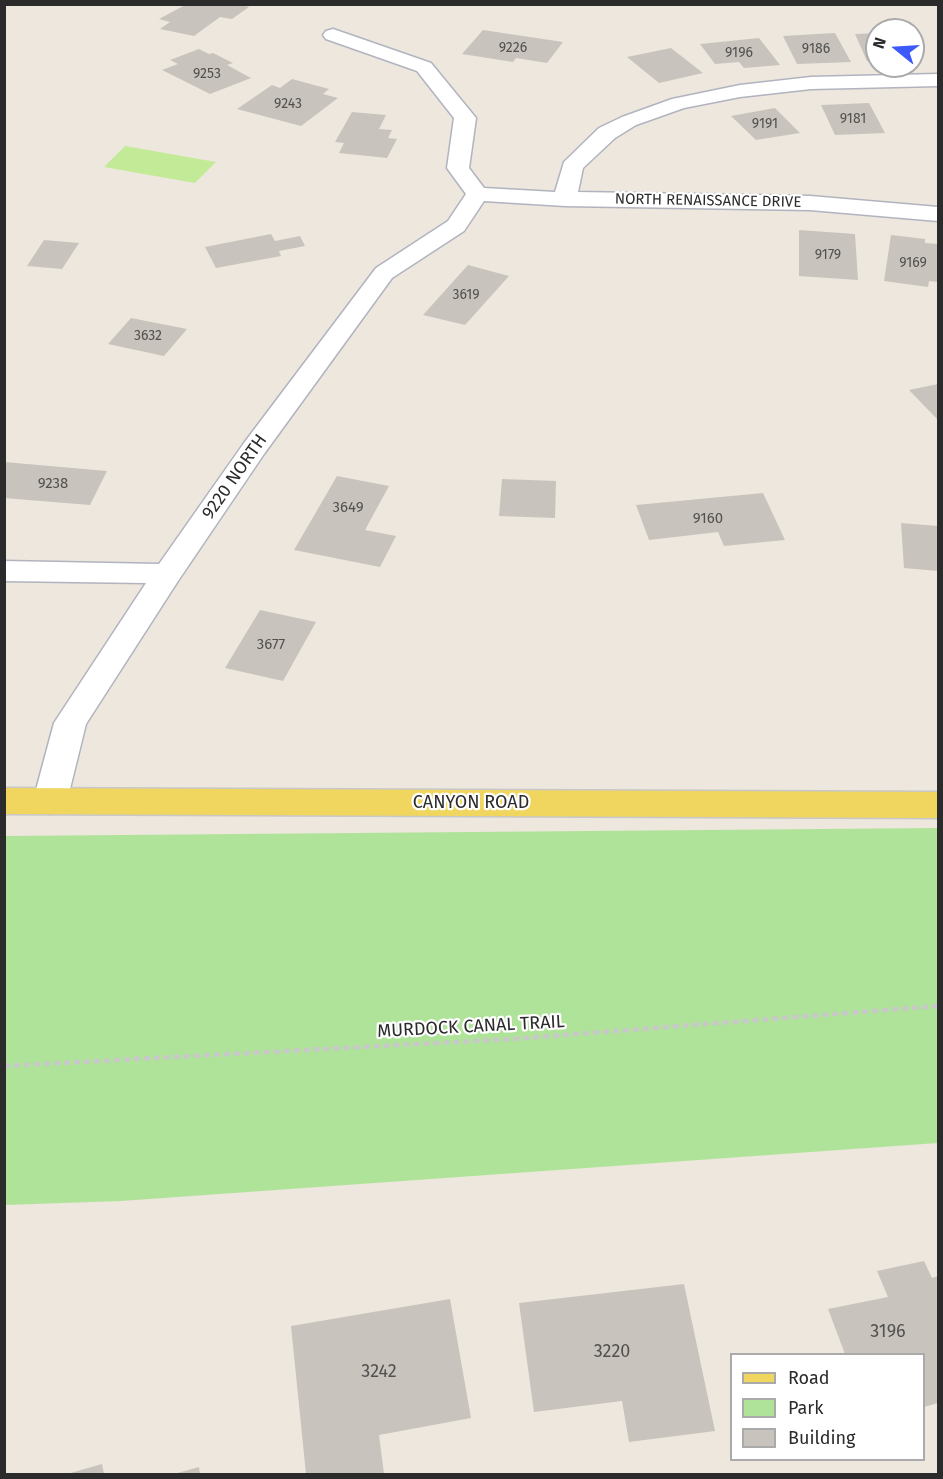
<!DOCTYPE html>
<html>
<head>
<meta charset="utf-8">
<style>
  body { margin:0 }
  #map { position:relative; width:943px; height:1479px; overflow:hidden; background:#ede7dd; font-family:"Fira Sans",sans-serif }
  canvas { display:block }
  .frame { position:absolute; inset:0; border:6px solid #2b2b2b; pointer-events:none }
  .legend { position:absolute; left:730px; top:1353px; width:195px; height:108px; box-sizing:border-box; background:#fff; border:2px solid #aaa; margin:0; padding:8px 10px; list-style:none; font-size:18px; color:#2b2b2b }
  .legend li { display:flex; align-items:center; gap:12px; height:30px }
  .legend b { width:30px; border:2px solid #aaa }
  .north { position:absolute; left:865px; top:18px; width:60px; height:60px; box-sizing:border-box; background:#fff; border:2px solid #aaa; border-radius:50%; rotate:288deg; font-size:16px; font-weight:700; line-height:24px; text-align:center; color:#2b2b2b }
  .north::after { content:''; display:block; margin:auto; width:21px; height:27px; background:#3e59f9; clip-path:polygon(50% 0,100% 100%,50% 72%,0 100%) }
</style>
</head>
<body>
<div id="map">
<canvas width="943" height="1479"></canvas>
<div class="frame"></div>
<ul class="legend">
<li><b style="height:8px;background:#f0d55f"></b>Road</li>
<li><b style="height:16px;background:#b0e39a"></b>Park</li>
<li><b style="height:16px;background:#c8c4bd"></b>Building</li>
</ul>
<div class="north">N</div>
</div>
<script>
const context = document.querySelector('canvas').getContext('2d');
context.lineJoin = 'round';
function fillPath(path, color) { context.fillStyle = color; context.fill(path, 'evenodd'); }
const poly = rows => new Path2D(rows.map(r => 'M' + r).join(''));
function trace(path, color, width, dash) { context.strokeStyle = color; context.lineWidth = width; context.lineCap = dash ? 'butt' : 'round'; context.setLineDash(dash || []); context.stroke(path); }
function label(font, color, halo, rows, align = 'center') {
  context.font = font + ' "Fira Sans",sans-serif'; context.lineWidth = 4.5; context.setLineDash([]); context.textBaseline = 'middle'; context.strokeStyle = halo; context.fillStyle = color; for (const [text, x, y, turn = 0] of rows) {
    context.save(); context.translate(x, y); context.rotate((+turn || 0) * Math.PI / 180); context.textAlign = isNaN(turn) ? turn : align; if (halo) context.strokeText(text, 0, 0); context.fillText(text, 0, 0); context.restore();
  }
}
const green = poly([
  [938,828,938,1143,121,1201,5,1205,5,836]
]);
const pitch = poly([
  [125,146,216,162,195,183,104,167]
]);
const building = poly([
  [187,4,238,4,249,7,232,19,220,17,194,36,160,29,170,22,159,19],
  [483,30,563,42,547,63,516,58,513,62,462,54],
  [835,33,851,62,797,64,783,36],
  [877,33,877,61,867,61,855,34],
  [759,38,780,65,744,68,739,62,715,64,700,44],
  [671,48,703,73,659,83,627,57],
  [199,49,209,54,213,53,233,63,227,65,251,78,210,94,162,70,178,64,170,60],
  [292,79,329,89,323,94,338,98,301,126,237,109,272,85,280,88],
  [869,103,885,133,835,135,821,105],
  [775,108,800,133,756,140,731,116],
  [352,112,386,115,379,129,392,130,388,138,397,139,387,158,339,153,344,143,335,142],
  [799,230,855,234,858,280,799,276],
  [271,234,275,241,300,236,305,246,279,251,281,256,216,268,205,247],
  [891,235,925,239,925,243,938,244,938,282,929,281,928,287,884,281],
  [44,240,79,243,62,269,27,266],
  [468,265,509,276,465,325,423,315],
  [131,318,187,329,164,356,108,344],
  [938,384,938,420,909,390],
  [4,462,107,471,90,505,4,498],
  [337,476,389,486,365,530,396,536,380,567,294,550],
  [502,479,556,481,555,518,499,516],
  [763,493,785,540,724,546,718,532,649,540,636,505],
  [901,523,938,526,938,571,904,568],
  [260,610,316,622,283,681,225,668],
  [924,1261,932,1278,938,1276,938,1403,924,1407,924,1354,845,1354,828,1309,888,1297,877,1271],
  [684,1284,715,1431,629,1442,622,1401,534,1412,519,1303],
  [450,1299,471,1418,379,1435,384,1474,306,1474,291,1326],
  [102,1464,104,1474,67,1474],
  [199,1467,200,1474,174,1474]
]);
const path = poly([
  [4,1066,513,1039,938,1006]
]);
const minor = poly([
  [333,29,431,63,476,118,469,168,484,188,555,192,564,162,599,128,622,117,672,99,740,85,811,77,938,74,938,86,811,89,740,97,684,108,636,125,615,138,583,168,578,192,810,196,938,207,938,221,810,210,565,206,484,201,464,231,392,278,264,454,178,581,86,724,67,801,62,810,50,814,38,810,33,801,54,723,146,583,4,581,4,561,159,564,244,443,376,268,448,221,466,194,447,168,454,118,417,71,326,39,323,35,326,31,333,29]
]);
const major = poly([
  [4,788,938,792,938,818,4,814,4,788]
]);
const farNumbernames = [
  ["9226",513,48],
  ["9186",816,49],
  ["9196",739,53],
  ["9253",207,74],
  ["9243",288,104],
  ["9181",853,119],
  ["9191",765,124],
  ["9179",828,255],
  ["9169",913,263],
  ["3619",466,295],
  ["3632",148,336]
];
const farStreetnames = [
  ["NORTH RENAISSANCE DRIVE",708,201,1]
];
const numberNames = [
  ["9238",53,484],
  ["3649",348,508],
  ["9160",708,519],
  ["3677",271,645]
];
const streetNames = [
  ["9220 NORTH",235,477,-55],
  ["CANYON ROAD",471,803],
  ["MURDOCK CANAL TRAIL",471,1027,-3]
];
const nearNumbernames = [
  ["3196",888,1332],
  ["3220",612,1352],
  ["3242",379,1372]
];
fillPath(green, '#b0e39a');
fillPath(pitch, '#c3ea96');
fillPath(building, '#c8c4bd');
trace(minor, '#b1b3bf', 3);
trace(major, '#c8c8c8', 3);
trace(path, '#c8c8c8', 4.5, [6, 4]);
fillPath(minor, '#fff');
fillPath(major, '#f0d55f');
label('14px', '#525150', null, farNumbernames);
label('15px', '#2b2b2b', '#fff', farStreetnames);
label('15px', '#525150', null, numberNames);
label('18px', '#2b2b2b', '#fff', streetNames);
label('18px', '#525150', null, nearNumbernames);
</script>
</body>
</html>
